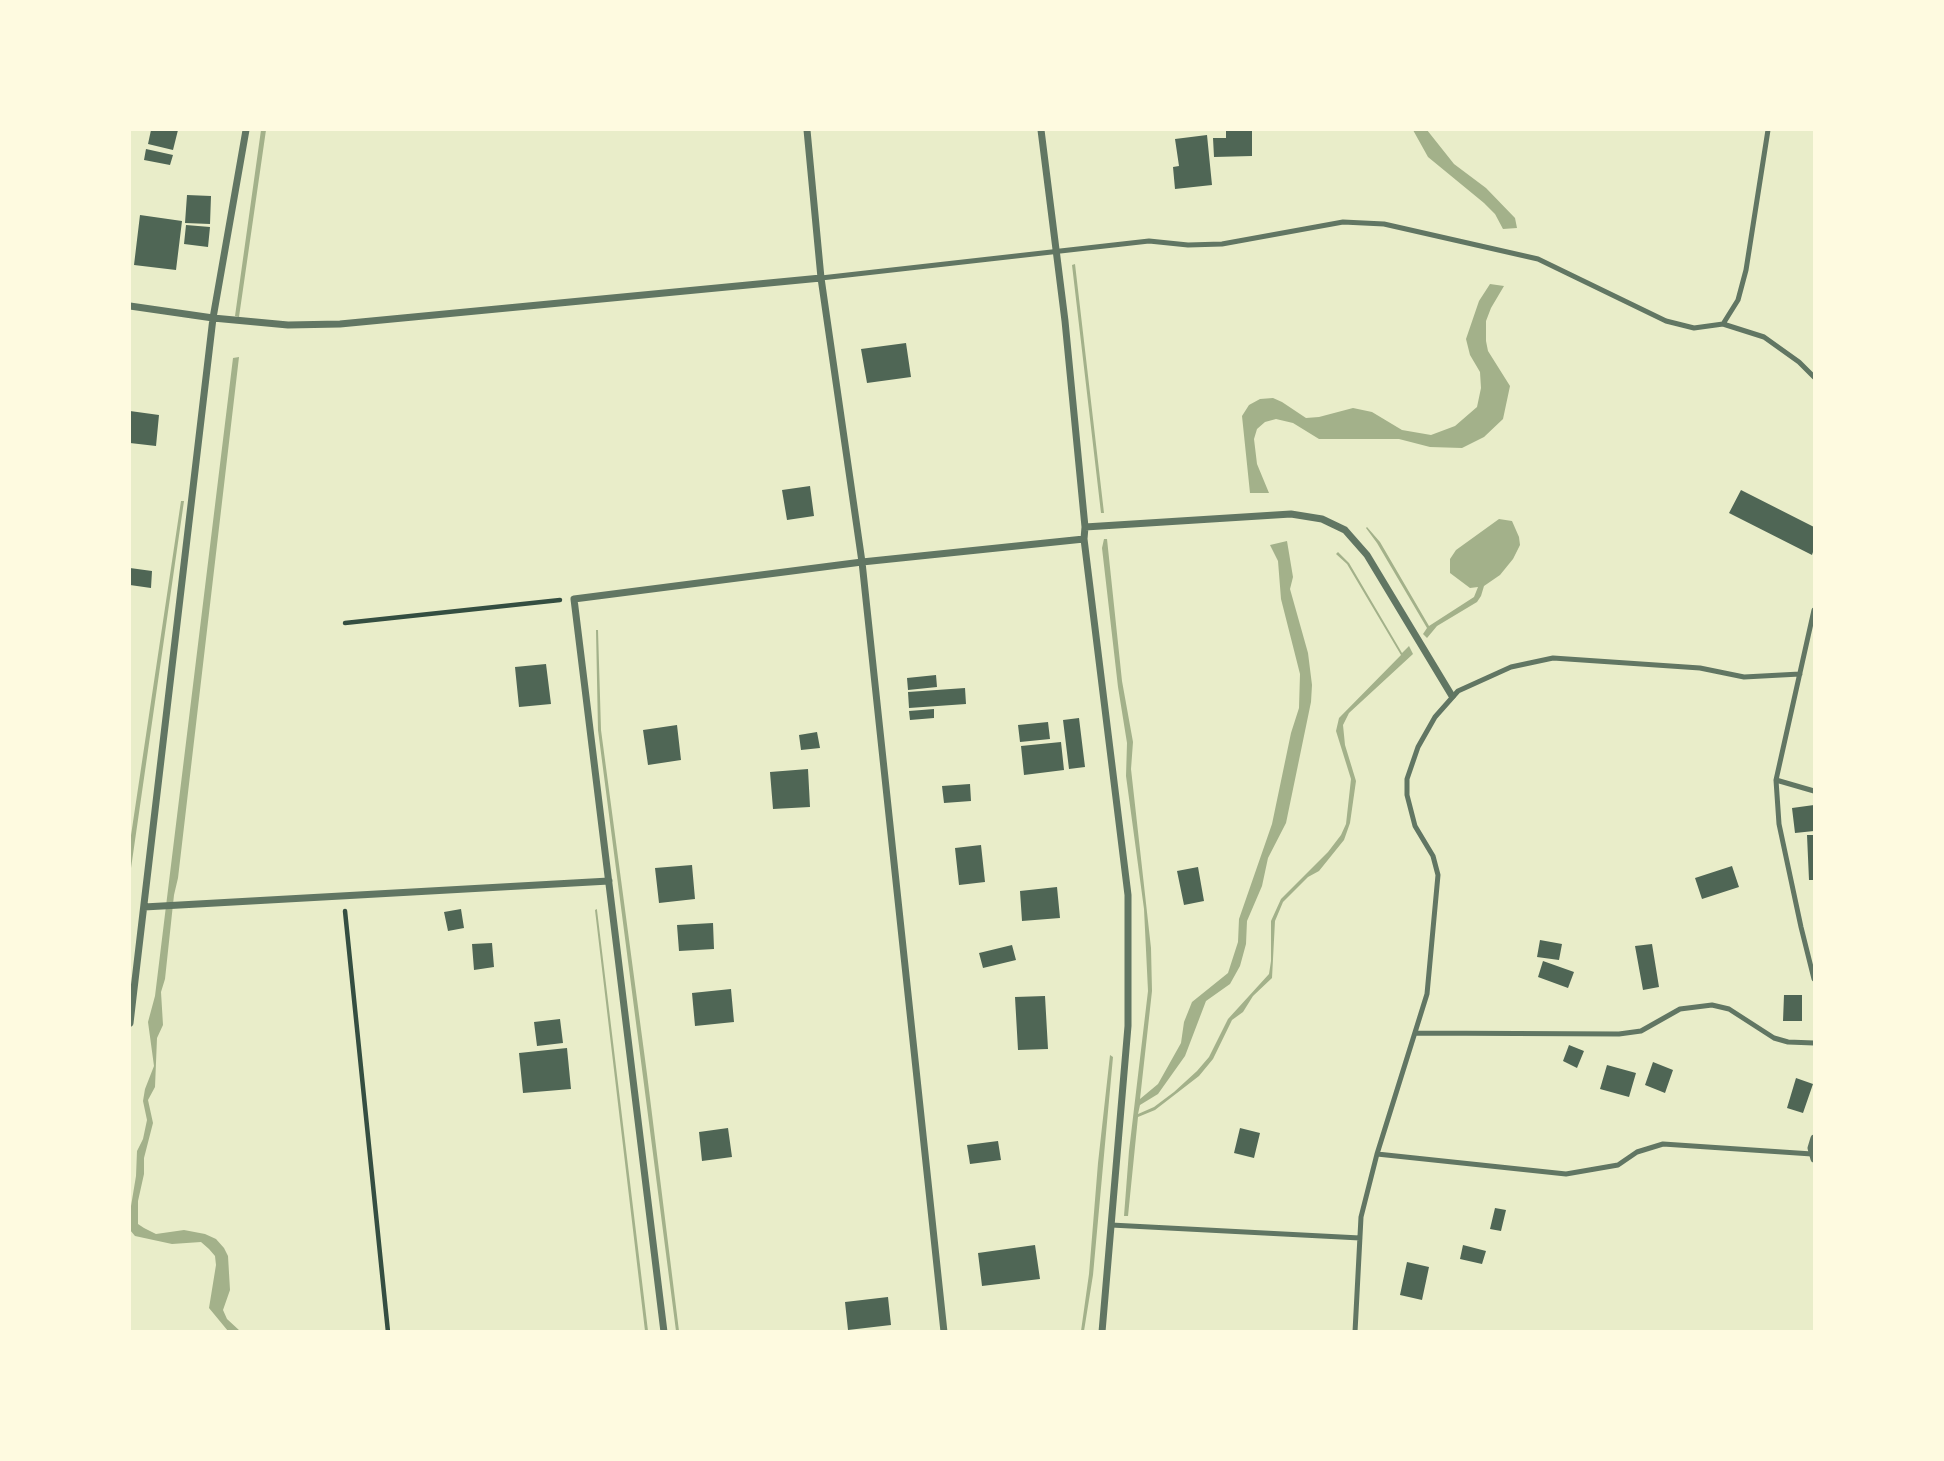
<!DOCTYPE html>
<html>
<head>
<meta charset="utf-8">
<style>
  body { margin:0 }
  #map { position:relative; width:1944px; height:1461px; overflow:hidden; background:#e9edc9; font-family:"Fira Sans Condensed",sans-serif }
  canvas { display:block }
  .frame { position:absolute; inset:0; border:131px solid #fefae0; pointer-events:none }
</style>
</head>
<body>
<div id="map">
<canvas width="1944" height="1461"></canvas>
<div class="frame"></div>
</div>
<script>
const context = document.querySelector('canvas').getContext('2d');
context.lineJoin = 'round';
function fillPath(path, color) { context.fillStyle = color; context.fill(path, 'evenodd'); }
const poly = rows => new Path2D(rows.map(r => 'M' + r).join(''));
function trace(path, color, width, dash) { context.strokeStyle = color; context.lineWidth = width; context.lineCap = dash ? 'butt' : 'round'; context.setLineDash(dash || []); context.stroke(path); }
const water = poly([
  [261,130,266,130,239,317,235,316],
  [1413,130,1427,130,1454,164,1486,188,1515,218,1517,228,1503,229,1495,214,1484,203,1428,157],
  [1075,264,1104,513,1101,513,1072,265],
  [1490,284,1504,286,1491,308,1486,321,1486,341,1488,351,1510,386,1503,419,1484,437,1462,448,1430,447,1399,439,1319,439,1293,423,1276,419,1265,422,1257,429,1254,439,1257,464,1269,493,1250,493,1242,416,1249,405,1260,399,1273,398,1282,402,1306,418,1319,417,1353,408,1372,412,1402,430,1431,435,1455,426,1477,407,1481,388,1480,372,1470,355,1466,339,1479,301],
  [239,357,178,878,174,895,165,979,161,992,163,1025,157,1038,155,1087,148,1100,153,1123,144,1158,144,1174,138,1201,138,1224,144,1228,156,1234,184,1230,205,1234,216,1239,224,1248,228,1256,230,1290,223,1310,227,1319,240,1331,228,1331,209,1308,216,1265,215,1256,209,1249,201,1242,172,1244,135,1236,130,1230,130,1212,136,1176,137,1151,143,1139,147,1120,143,1101,145,1089,154,1066,148,1022,155,996,233,358],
  [181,501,184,501,130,875,130,842],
  [1499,519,1512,521,1519,537,1520,545,1513,559,1500,575,1484,586,1481,596,1477,602,1437,626,1427,638,1423,634,1427,628,1377,543,1366,528,1367,527,1380,542,1429,626,1474,597,1478,587,1470,588,1450,573,1450,559,1456,550],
  [1104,539,1107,539,1122,681,1133,742,1131,769,1151,948,1152,991,1140,1099,1158,1084,1181,1043,1184,1022,1192,1002,1228,973,1238,942,1239,919,1272,824,1291,733,1299,708,1300,674,1281,599,1278,561,1270,545,1287,541,1293,577,1290,589,1308,653,1312,685,1311,702,1286,823,1268,858,1262,886,1247,921,1246,944,1240,966,1230,984,1206,1001,1185,1056,1158,1094,1140,1105,1138,1114,1154,1107,1174,1092,1197,1071,1209,1057,1228,1019,1269,974,1271,961,1271,921,1281,899,1328,852,1341,835,1346,824,1351,779,1336,731,1339,718,1401,655,1347,564,1336,554,1338,552,1349,563,1402,653,1409,646,1413,654,1349,713,1343,725,1345,745,1356,781,1350,823,1344,840,1319,871,1308,877,1283,902,1275,921,1272,978,1253,996,1243,1012,1232,1020,1213,1059,1199,1076,1155,1110,1138,1117,1128,1216,1124,1216,1129,1151,1148,991,1144,909,1126,776,1127,743,1118,687,1102,548],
  [596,630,598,630,601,730,647,1074,679,1331,676,1331,598,730],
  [597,909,597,910,648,1331,645,1331,595,910],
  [1110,1055,1113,1057,1093,1275,1084,1331,1081,1331,1089,1274,1098,1163]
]);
const building = poly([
  [151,130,178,130,173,150,148,144],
  [1226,130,1252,130,1252,156,1214,157,1213,138,1226,138],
  [1207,135,1212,185,1175,189,1173,167,1179,166,1175,139],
  [146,149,173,155,170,165,144,160],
  [187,195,211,196,210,224,185,223],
  [140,215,182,221,176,270,134,265],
  [186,225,210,227,208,247,184,244],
  [906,343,911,377,867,383,861,349],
  [130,411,159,415,156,446,130,443],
  [810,486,814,516,787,520,782,490],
  [1741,490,1814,527,1814,549,1812,555,1729,513],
  [130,568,152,571,151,588,130,585],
  [546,664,551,704,519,707,515,667],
  [936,675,937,687,908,690,907,678],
  [965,688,966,704,909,708,908,692],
  [934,709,934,718,910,720,909,711],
  [1079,718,1085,767,1069,769,1063,720],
  [1048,722,1050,739,1020,742,1018,725],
  [677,725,681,760,648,765,643,730],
  [817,732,820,748,801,750,799,735],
  [1061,742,1064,770,1024,775,1021,746],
  [808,769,810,807,773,809,770,772],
  [970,784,971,801,944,803,942,786],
  [1814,805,1814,831,1795,833,1792,808],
  [1807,835,1814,835,1814,880,1809,880],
  [981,845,985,882,959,885,955,848],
  [692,865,695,899,659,903,655,868],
  [1732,866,1739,887,1702,899,1695,878],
  [1198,867,1204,901,1184,905,1177,871],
  [1057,887,1060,918,1022,921,1020,891],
  [461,909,464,928,448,931,444,912],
  [713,923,714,949,679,951,677,925],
  [1540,940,1562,944,1559,960,1537,957],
  [492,943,494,967,474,970,472,944],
  [1652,944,1659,987,1643,990,1635,946],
  [1012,945,1016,960,983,968,979,953],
  [1543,961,1574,972,1568,988,1538,977],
  [731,989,734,1022,695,1026,692,993],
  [1784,995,1802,995,1802,1021,1783,1021],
  [1045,996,1048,1049,1018,1050,1015,997],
  [560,1019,563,1043,537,1046,534,1022],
  [1569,1045,1584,1051,1577,1068,1563,1061],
  [567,1048,571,1089,523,1093,519,1053],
  [1653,1062,1673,1070,1665,1093,1645,1085],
  [1607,1065,1636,1073,1629,1097,1600,1089],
  [1796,1078,1813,1084,1803,1113,1787,1108],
  [728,1128,732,1157,702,1161,699,1132],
  [1240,1128,1260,1133,1254,1158,1234,1153],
  [998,1141,1001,1160,970,1164,967,1145],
  [1495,1208,1506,1210,1501,1231,1490,1229],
  [1035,1245,1040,1279,982,1286,978,1253],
  [1463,1245,1486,1251,1482,1264,1460,1259],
  [1407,1262,1429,1267,1422,1300,1400,1295],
  [888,1297,891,1325,848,1330,845,1302]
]);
const path = poly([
  [345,623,560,600],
  [345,911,388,1332]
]);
const service = poly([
  [821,278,1149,241,1188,245,1222,244,1343,222,1384,224,1538,259,1666,321,1694,328,1723,324,1764,337,1799,362,1814,377],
  [1723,324,1738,300,1746,270,1768,130],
  [1814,610,1776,780,1779,824,1801,927,1814,979],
  [1776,780,1814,791],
  [1415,1033,1619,1034,1641,1031,1680,1009,1712,1005,1729,1009,1774,1038,1788,1042,1814,1043],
  [1377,1154,1566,1174,1618,1165,1637,1152,1663,1144,1812,1154],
  [1111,1225,1360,1238],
  [1355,1332,1361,1217,1377,1154,1427,994,1438,875,1433,856,1415,826,1407,795,1407,779,1418,747,1435,717,1458,691,1511,667,1553,658,1700,668,1744,677,1800,674]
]);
const minor = poly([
  [807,130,821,278,862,562,944,1332],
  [1041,130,1065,321,1085,527,1084,539,1128,895,1128,1026,1102,1332],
  [130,306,213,318,288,325,340,324,821,278],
  [1085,527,1291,514,1322,519,1345,530,1367,555,1452,696],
  [144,907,609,881],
  [130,1023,213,318,246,130],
  [1814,1138,1811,1148,1814,1159],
  [664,1332,574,599,862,562,1084,539]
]);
fillPath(water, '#a3b18a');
fillPath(building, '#4f6655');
trace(path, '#344e41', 4.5);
trace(service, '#617663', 5);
trace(minor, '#617663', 7);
</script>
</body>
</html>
